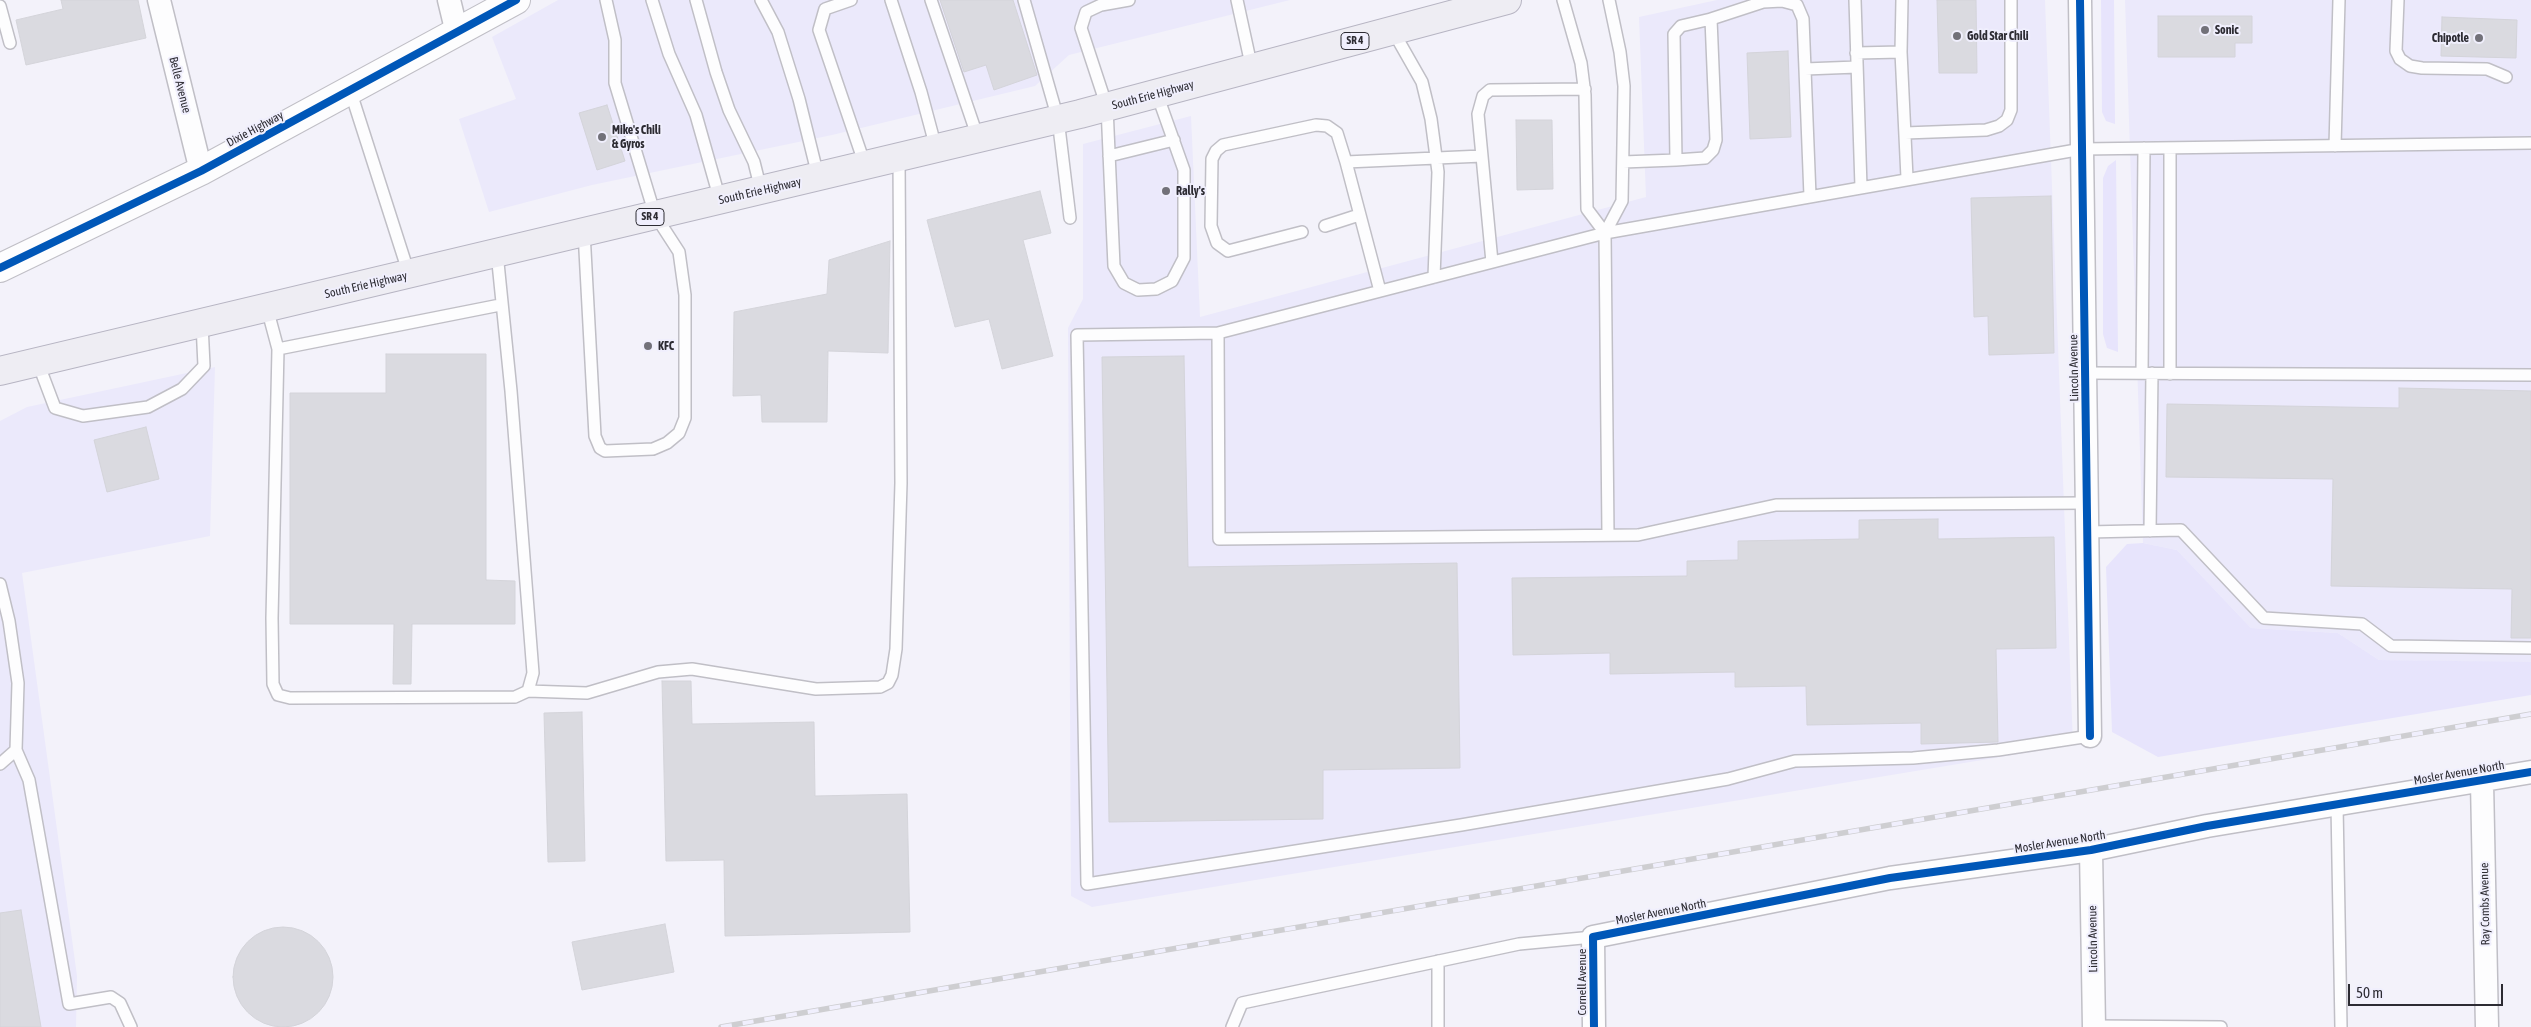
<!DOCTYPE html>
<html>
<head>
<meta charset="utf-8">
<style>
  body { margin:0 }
  #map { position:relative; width:2531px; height:1027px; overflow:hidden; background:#f3f2fa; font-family:"Asap Condensed",sans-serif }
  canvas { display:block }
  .scale { position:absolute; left:2348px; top:984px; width:155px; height:22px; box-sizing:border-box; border:2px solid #2d2c33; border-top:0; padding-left:6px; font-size:15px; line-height:18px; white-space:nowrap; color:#2d2c33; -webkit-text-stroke:4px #f0effd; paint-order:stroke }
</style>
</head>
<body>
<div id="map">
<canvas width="2531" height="1027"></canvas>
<div class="scale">50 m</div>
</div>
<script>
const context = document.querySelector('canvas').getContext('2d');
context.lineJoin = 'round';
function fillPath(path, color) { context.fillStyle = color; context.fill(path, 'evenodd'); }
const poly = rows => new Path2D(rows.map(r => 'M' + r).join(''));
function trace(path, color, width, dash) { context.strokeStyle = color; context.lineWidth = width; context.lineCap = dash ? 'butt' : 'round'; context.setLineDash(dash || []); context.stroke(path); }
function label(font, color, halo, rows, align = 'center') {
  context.font = font + ' "Asap Condensed",sans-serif'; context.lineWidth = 4; context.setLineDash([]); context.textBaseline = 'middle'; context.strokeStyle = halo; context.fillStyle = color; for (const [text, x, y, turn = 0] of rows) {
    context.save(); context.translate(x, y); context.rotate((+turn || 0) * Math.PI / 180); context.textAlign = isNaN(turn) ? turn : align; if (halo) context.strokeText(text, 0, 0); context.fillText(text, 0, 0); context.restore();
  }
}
const built = poly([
  [558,0,1290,0,1069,55,1035,86,832,135,592,185,489,212,459,119,516,99,492,37],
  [1717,0,2045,0,2073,745,1092,907,1071,896,1068,328,1083,299,1083,144,1191,116,1200,317,1646,197,1639,17],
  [2125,0,2531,0,2531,663,2379,660,2338,633,2251,628,2177,550,2143,543],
  [215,367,210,536,22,573,77,976,76,1027,0,1027,0,421,27,407]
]);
const green = poly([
  [2101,0,2114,0,2115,124,2106,121,2102,112],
  [2116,160,2118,352,2107,348,2103,334,2103,178,2108,166],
  [2143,543,2177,550,2251,628,2338,633,2379,660,2531,662,2531,695,2158,757,2112,732,2106,567,2127,544]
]);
const building = poly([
  [61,0,138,0,146,38,26,65,16,20,63,9,61,0],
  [940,0,1013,0,1037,75,994,90,986,65,964,72,940,0],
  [1937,0,1976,0,1977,73,1939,73,1937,0],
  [2158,16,2252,16,2252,43,2235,43,2235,57,2158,57,2158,16],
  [2442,17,2517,20,2516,58,2441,56,2442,17],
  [1788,51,1791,137,1750,139,1747,53,1788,51],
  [607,105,625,161,597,170,579,113,607,105],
  [1516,120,1552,120,1553,189,1517,190,1516,120],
  [1040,191,1051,233,1023,240,1053,356,1002,369,989,319,955,327,927,220,1040,191],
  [2051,196,2054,353,1989,355,1988,316,1974,317,1971,198,2051,196],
  [890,241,888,353,828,351,827,422,762,422,761,395,733,396,734,312,827,294,829,260,890,241],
  [386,354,486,354,486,580,515,581,515,624,412,624,411,684,393,684,394,624,290,624,290,393,386,393,386,354],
  [1184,356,1188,567,1457,563,1460,768,1323,770,1323,819,1109,822,1102,357,1184,356],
  [2399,388,2531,391,2531,638,2511,638,2512,589,2331,586,2333,479,2166,477,2167,404,2399,408,2399,388],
  [146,427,159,479,107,492,94,440,146,427],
  [1938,519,1938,539,2054,537,2056,648,1996,649,1998,742,1921,744,1921,723,1807,725,1806,686,1735,687,1735,672,1610,674,1610,653,1513,655,1512,578,1687,576,1687,561,1738,560,1738,541,1859,539,1859,520,1938,519],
  [662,681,691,681,692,724,814,722,815,796,907,794,910,932,725,936,724,860,666,861,662,681],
  [582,712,585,861,548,862,544,713,582,712],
  [21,910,41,1027,0,1027,0,913,21,910],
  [665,924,674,972,582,990,572,942,665,924],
  '233 977a50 50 0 1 1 100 0a50 50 0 1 1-100 0Z'
]);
const service = poly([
  [652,0,669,54,696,115,720,200],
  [696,0,716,72,729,110,754,162,761,190],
  [761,0,778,32,799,99,818,176],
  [851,0,825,9,819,30,865,165],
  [891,0,921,92,936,148],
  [931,0,978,138],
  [1024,0,1058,119,1070,218],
  [1129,0,1101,5,1086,12,1081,28,1107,107,1114,266,1124,283,1138,290,1156,289,1172,281,1184,258,1184,170,1157,94],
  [1237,0,1252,69],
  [1563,0,1581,63,1585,95,1587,209,1605,233],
  [1855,0,1861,187],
  [2398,0,2396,51,2400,59,2410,66,2422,68,2487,69,2506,77],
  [0,6,10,43],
  [1711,19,1763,2,1782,1,1797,5,1803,19,1810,196],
  [1393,31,1422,82,1431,119,1438,172,1434,277],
  [1901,52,1902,0],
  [1856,53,1901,52,1907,178],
  [1805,69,1857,67],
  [350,90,409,274],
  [1905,133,1986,130,1999,126,2007,120,2011,110,2011,0],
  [2335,146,2339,0],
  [2170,148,2170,374],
  [1109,156,1174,140],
  [1346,162,1380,291],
  [1623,162,1676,160,1674,34,1681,26,1711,19,1716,140,1713,150,1705,158,1676,160],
  [1325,226,1359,215],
  [584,232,595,436,600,448,605,451,653,449,667,443,679,433,685,418,685,295,679,252,655,215,615,83,615,40,606,0],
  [1302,232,1228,251,1217,243,1211,226,1212,159,1216,151,1223,145,1316,125,1327,126,1337,133,1346,162,1482,156],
  [497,253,511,391,533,673,528,691],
  [1492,262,1478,114,1483,96,1490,90,1585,89],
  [267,308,278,349,500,305],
  [1218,333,1219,539,1638,535,1776,505,2087,503],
  [278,349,272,618,273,684,278,695,290,698,515,697,528,691,587,693,658,672,692,669,816,689,880,687,888,683,892,675,896,649,901,483,899,158],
  [38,363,55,408,83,416,148,407,182,389,204,366,202,324],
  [2085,373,2531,375],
  [2142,373,2144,148],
  [2150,531,2152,373],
  [2087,532,2181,530,2264,618,2362,624,2391,646,2531,648],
  [1608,535,1605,233,1622,201,1624,86,1620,52,1609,0],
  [0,584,9,621,18,683,16,750,29,780,69,1004,111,997,120,1003,131,1027],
  [2090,736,1998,750,1913,758,1795,761,1728,779,1461,825,1087,884,1077,335,1218,333,1605,233,2082,149,2531,143],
  [0,764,16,750],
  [2337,805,2341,1027],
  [1438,961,1438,1027],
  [2094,1026,2221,1027],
  [1232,1027,1242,1003,1519,944,1593,937]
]);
const minor = poly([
  [159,0,201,171],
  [449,0,457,33],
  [2080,0,2090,736],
  [2482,782,2487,1027],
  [2091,850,2094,1027],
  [1594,1027,1593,937,1890,878,2091,850,2207,826,2531,772]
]);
const tertiary = poly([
  [0,268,201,171,516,0]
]);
const primary = poly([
  [0,371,1080,114,1507,0]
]);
const rail = poly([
  [721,1027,2531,714]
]);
const cycleway = poly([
  [2080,0,2090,736],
  [0,268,201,171,516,0],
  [1594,1027,1593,937,1890,878,2091,850,2207,826,2531,772]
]);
const markers = [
  [2205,30,5,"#727179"],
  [1957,36,5,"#727179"],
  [2479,38,5,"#727179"],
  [602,137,5,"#727179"],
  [1166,191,5,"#727179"],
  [648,346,5,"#727179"]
];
const shields = [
  [1355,41,28],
  [650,217,28]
];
const shieldNames = [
  ["SR 4",1355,41],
  ["SR 4",650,217]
];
const poiNames = [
  ["Sonic",2215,30],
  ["Gold Star Chili",1967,36],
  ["Chipotle",2469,38,"right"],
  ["Mike's Chili",612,130],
  ["& Gyros",612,144],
  ["Rally's",1176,191],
  ["KFC",658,346]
];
const streetNames = [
  ["Belle Avenue",180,85,76],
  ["South Erie Highway",1153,95,-15],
  ["Dixie Highway",255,129,-28],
  ["South Erie Highway",760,191,-13],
  ["South Erie Highway",366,285,-13],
  ["Lincoln Avenue",2074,368,-91],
  ["Mosler Avenue North",2459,773,-10],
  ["Mosler Avenue North",2060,842,-9],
  ["Ray Combs Avenue",2485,904,-91],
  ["Mosler Avenue North",1661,912,-11],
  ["Lincoln Avenue",2093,939,-91],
  ["Cornell Avenue",1582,982,-90]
];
fillPath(built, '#ebe9fb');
fillPath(green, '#e7e4fc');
fillPath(building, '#dadae0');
trace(building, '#d4d4da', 1);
trace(service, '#c0bfc6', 14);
trace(minor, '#c0bfc6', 25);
trace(tertiary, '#c0bfc6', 30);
trace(primary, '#b7b5c3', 30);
trace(service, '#fdfdfe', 11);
trace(minor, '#fdfdfe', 22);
trace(tertiary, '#fdfdfe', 28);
trace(primary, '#eeedf3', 28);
trace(rail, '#ceced1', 5.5);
trace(rail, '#f0effd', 4, [11]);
trace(cycleway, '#0057b8', 8);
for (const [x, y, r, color] of markers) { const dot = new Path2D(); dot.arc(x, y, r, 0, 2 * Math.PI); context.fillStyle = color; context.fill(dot); trace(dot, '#f0effd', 2); }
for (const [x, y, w] of shields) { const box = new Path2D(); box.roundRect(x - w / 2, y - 8.5, w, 17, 4); context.fillStyle = '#f0effd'; context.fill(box); trace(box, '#2d2c33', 1); }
label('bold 11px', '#2d2c33', null, shieldNames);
label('bold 12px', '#2d2c33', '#f0effd', poiNames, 'left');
label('12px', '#2d2c33', '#f0effd', streetNames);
</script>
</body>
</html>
